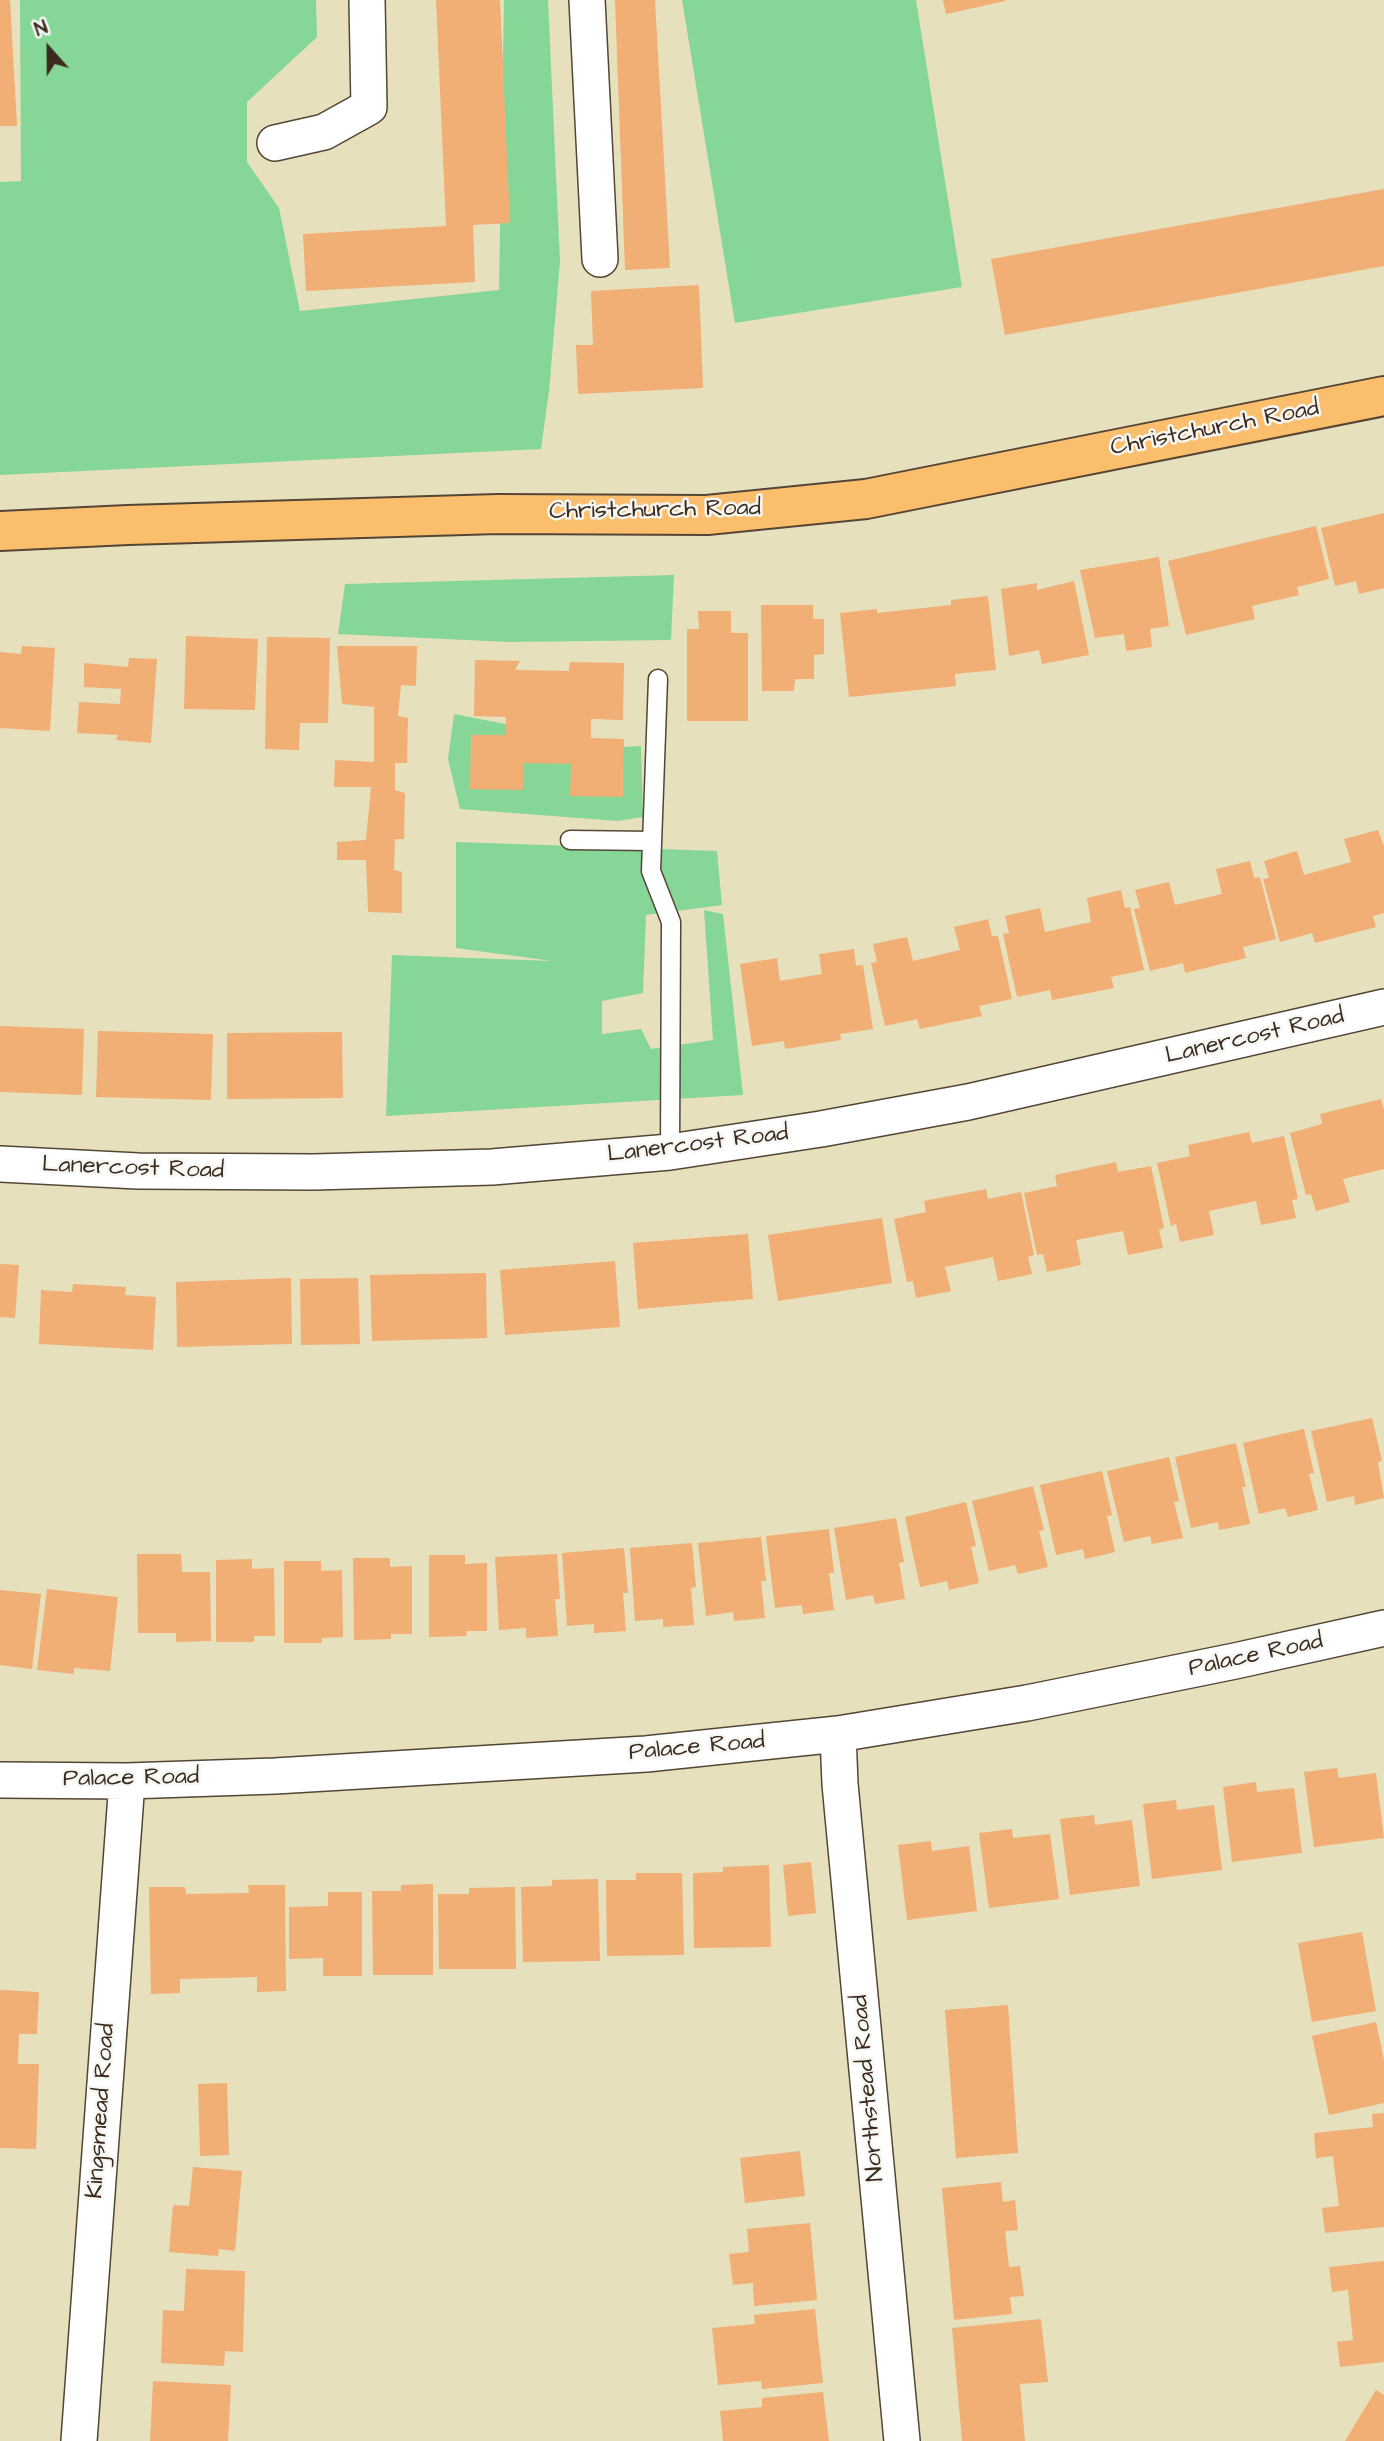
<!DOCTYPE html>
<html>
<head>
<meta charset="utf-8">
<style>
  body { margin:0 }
  #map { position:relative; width:1384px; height:2441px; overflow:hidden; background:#e6e0bc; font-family:"Architects Daughter",sans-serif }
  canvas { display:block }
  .north { position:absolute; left:14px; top:14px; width:70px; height:70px; -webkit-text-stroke:5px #f6f6f2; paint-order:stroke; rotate:339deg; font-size:19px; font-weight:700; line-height:28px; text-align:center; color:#3b2a1e }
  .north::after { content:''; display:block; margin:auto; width:24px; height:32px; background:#3b2a1e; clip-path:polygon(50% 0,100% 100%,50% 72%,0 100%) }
</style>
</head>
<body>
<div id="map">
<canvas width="1384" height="2441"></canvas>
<div class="north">N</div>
</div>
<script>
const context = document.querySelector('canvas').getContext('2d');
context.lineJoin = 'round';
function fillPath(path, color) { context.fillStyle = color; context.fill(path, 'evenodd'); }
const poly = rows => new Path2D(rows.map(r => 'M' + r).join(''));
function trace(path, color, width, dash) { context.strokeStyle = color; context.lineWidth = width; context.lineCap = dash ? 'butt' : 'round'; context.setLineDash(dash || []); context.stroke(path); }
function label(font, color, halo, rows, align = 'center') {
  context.font = font + ' "Architects Daughter",sans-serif'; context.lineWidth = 5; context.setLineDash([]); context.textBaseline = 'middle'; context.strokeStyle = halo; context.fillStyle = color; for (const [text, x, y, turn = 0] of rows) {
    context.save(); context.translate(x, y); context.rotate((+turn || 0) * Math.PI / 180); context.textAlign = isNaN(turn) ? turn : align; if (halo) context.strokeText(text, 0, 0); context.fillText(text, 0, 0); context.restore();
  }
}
const green = poly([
  [20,0,316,0,317,37,247,102,247,162,279,208,300,311,499,290,504,0,548,0,560,262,549,391,541,449,0,475,0,182,21,181],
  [682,0,916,0,962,287,735,323],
  [674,575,671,640,509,642,338,634,345,584],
  [454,714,623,747,641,746,643,817,618,821,460,809,448,759],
  [456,842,717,851,722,905,646,915,643,993,602,1001,602,1034,641,1029,651,1049,713,1040,704,910,723,914,743,1095,386,1116,392,955,552,961,456,948]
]);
const building = poly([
  [0,0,10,0,17,126,0,126],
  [436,0,500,0,510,223,473,225,475,282,306,291,303,234,446,226],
  [615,0,655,0,670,268,625,270],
  [943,0,1005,0,1005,1,946,14],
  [1384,189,1384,266,1005,335,991,259],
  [699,285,703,388,578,394,576,345,593,345,591,291],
  [1384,513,1384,588,1359,594,1356,581,1335,586,1321,528],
  [1316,526,1329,579,1297,587,1299,595,1252,606,1255,619,1186,635,1168,561],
  [1159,557,1169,626,1150,629,1152,647,1126,651,1124,634,1095,638,1080,570],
  [1074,581,1089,655,1042,664,1039,650,1009,656,1001,589,1037,583,1037,590],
  [988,596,996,670,955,674,956,686,849,697,840,613,877,609,877,613,951,605,951,600],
  [761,605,813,605,813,619,824,619,824,654,814,655,814,679,795,679,794,691,762,691],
  [698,611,731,611,731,633,748,633,748,721,687,721,687,629,699,629],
  [186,636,258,639,255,710,184,709],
  [267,637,330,638,328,723,300,723,299,750,265,749],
  [22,646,55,648,50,731,0,728,0,652,21,654],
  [337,646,417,646,416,686,401,685,398,716,408,718,407,763,395,763,395,790,405,793,404,839,395,839,394,870,402,872,402,913,368,912,366,860,337,860,337,842,366,840,371,787,334,787,335,760,374,762,374,707,342,704],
  [129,658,157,659,151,743,116,740,118,735,77,733,79,702,120,704,121,689,84,687,84,663,128,667],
  [475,660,520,661,515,670,569,671,570,662,624,663,623,720,591,719,591,738,624,739,623,797,570,796,571,764,523,763,523,790,470,789,471,735,506,735,506,717,474,716],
  [1378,830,1384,846,1384,913,1373,916,1376,927,1315,943,1312,933,1280,942,1263,879,1269,878,1264,861,1297,851,1304,875,1351,862,1344,839],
  [1250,861,1254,878,1260,877,1276,939,1243,947,1246,958,1185,973,1183,963,1150,971,1134,909,1140,908,1135,890,1169,882,1175,905,1222,894,1216,869],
  [1121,890,1125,908,1130,907,1144,970,1111,977,1114,988,1052,1000,1050,990,1017,997,1003,934,1009,933,1005,916,1040,908,1045,932,1091,922,1087,898],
  [988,919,992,936,998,936,1012,999,979,1006,982,1016,920,1029,917,1019,885,1026,871,963,877,962,873,944,907,937,913,961,960,950,954,927],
  [854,949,856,966,863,965,873,1029,840,1034,841,1040,785,1049,784,1041,752,1046,740,964,777,958,780,981,822,974,819,954],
  [0,1026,84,1029,82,1095,0,1092],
  [98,1031,213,1034,211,1100,96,1097],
  [342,1032,343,1098,227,1099,227,1033],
  [1381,1099,1384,1109,1384,1169,1343,1179,1350,1202,1316,1211,1311,1194,1306,1195,1290,1133,1322,1124,1320,1114],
  [1249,1132,1252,1143,1284,1136,1298,1199,1292,1200,1296,1218,1261,1225,1256,1201,1209,1211,1214,1235,1180,1242,1176,1224,1171,1226,1157,1163,1190,1156,1188,1145],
  [1116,1162,1118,1172,1151,1166,1164,1228,1159,1230,1163,1248,1128,1255,1123,1231,1076,1240,1081,1265,1047,1272,1043,1254,1037,1255,1024,1193,1057,1186,1055,1175],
  [986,1189,988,1199,1021,1192,1034,1255,1028,1257,1032,1274,998,1281,993,1257,945,1267,951,1291,916,1298,913,1281,907,1282,894,1219,926,1212,924,1201],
  [882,1218,892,1283,778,1301,768,1235],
  [748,1234,753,1299,638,1309,633,1243],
  [615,1261,620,1327,505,1335,500,1270],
  [0,1264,19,1265,15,1318,0,1317],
  [486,1273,487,1338,372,1341,370,1275],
  [291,1278,292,1344,177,1347,176,1282],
  [358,1278,360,1344,301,1345,300,1279],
  [73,1284,126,1287,125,1295,156,1297,153,1350,39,1344,41,1290,72,1292],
  [1372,1418,1382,1461,1378,1462,1384,1498,1355,1505,1354,1496,1327,1502,1311,1431],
  [1304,1429,1314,1473,1309,1474,1318,1510,1288,1517,1285,1508,1259,1514,1243,1443],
  [1236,1443,1246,1487,1242,1487,1250,1524,1219,1530,1218,1522,1191,1528,1175,1457],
  [1169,1457,1179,1501,1174,1502,1183,1538,1152,1544,1150,1536,1124,1542,1107,1471],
  [1102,1471,1112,1515,1107,1516,1115,1552,1085,1559,1083,1549,1056,1555,1040,1485],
  [1033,1486,1044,1530,1039,1531,1048,1567,1018,1574,1015,1565,989,1571,972,1501],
  [966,1502,976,1546,971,1547,979,1583,949,1590,947,1581,920,1587,905,1517],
  [896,1518,904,1562,899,1563,905,1599,875,1604,873,1595,846,1600,834,1528],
  [829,1529,834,1573,829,1573,834,1610,803,1614,802,1605,775,1608,766,1536],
  [761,1537,766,1581,761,1581,765,1618,734,1621,733,1612,706,1616,698,1543],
  [692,1543,696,1587,691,1588,694,1625,663,1627,663,1619,635,1621,630,1548],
  [624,1548,628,1593,623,1593,626,1631,594,1633,594,1624,567,1626,562,1553],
  [137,1554,181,1554,182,1572,210,1572,211,1641,176,1642,176,1633,138,1633],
  [557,1554,560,1599,555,1599,558,1636,526,1638,526,1628,499,1630,495,1557],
  [429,1555,465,1555,465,1564,487,1563,487,1631,467,1631,466,1636,429,1637],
  [353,1558,390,1558,390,1567,412,1566,412,1634,391,1634,391,1639,354,1640],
  [252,1559,252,1569,274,1568,275,1636,254,1636,254,1642,216,1642,216,1560],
  [284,1561,321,1561,321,1571,342,1570,343,1637,322,1638,322,1643,284,1643],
  [47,1589,118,1597,110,1671,74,1668,74,1674,37,1670],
  [0,1590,41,1594,32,1669,0,1665],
  [1337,1768,1339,1778,1376,1773,1384,1838,1314,1847,1304,1772],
  [1256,1782,1257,1792,1294,1788,1302,1853,1232,1862,1223,1787],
  [1176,1800,1177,1810,1214,1805,1222,1870,1152,1879,1143,1804],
  [1094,1815,1095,1825,1132,1820,1140,1886,1070,1895,1060,1819],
  [1012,1829,1013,1838,1050,1834,1059,1899,989,1908,979,1833],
  [931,1841,932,1851,969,1846,977,1911,907,1920,898,1845],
  [811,1862,816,1913,788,1916,783,1865],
  [769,1865,771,1947,694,1948,693,1873,723,1872,723,1867],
  [636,1873,682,1873,684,1955,607,1956,606,1880,636,1880],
  [598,1879,600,1961,523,1962,521,1887,552,1886,552,1880],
  [433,1884,433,1975,373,1975,372,1891,401,1891,401,1885],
  [248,1885,285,1885,286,1991,257,1992,257,1977,219,1978,180,1979,180,1993,151,1994,149,1887,185,1887,186,1894,249,1893],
  [515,1887,516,1969,439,1969,438,1894,469,1894,469,1888],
  [328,1892,362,1892,362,1976,323,1976,323,1958,289,1959,289,1907,328,1906],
  [1362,1932,1376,2011,1312,2022,1298,1943],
  [0,1990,39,1992,37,2034,19,2034,18,2064,39,2064,36,2149,0,2148],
  [1008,2005,1018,2153,956,2158,945,2010],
  [1376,2022,1384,2060,1384,2103,1329,2115,1312,2036],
  [227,2083,229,2155,200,2156,198,2084],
  [1384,2113,1384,2227,1325,2233,1322,2208,1339,2206,1333,2156,1316,2158,1314,2133,1373,2127,1372,2114],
  [800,2151,805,2196,745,2203,740,2158],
  [193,2167,242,2171,235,2251,219,2249,218,2256,169,2252,173,2205,189,2206],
  [1001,2182,1003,2202,1015,2200,1018,2230,1005,2231,1009,2267,1020,2266,1024,2296,1010,2297,1012,2314,954,2320,942,2188],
  [810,2223,817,2300,754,2306,753,2283,733,2285,729,2254,749,2252,747,2229],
  [1384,2261,1384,2362,1340,2367,1337,2342,1353,2340,1348,2290,1332,2292,1329,2267],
  [186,2269,245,2271,243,2352,225,2351,224,2366,161,2363,163,2310,184,2311],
  [815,2309,823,2383,762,2389,761,2381,718,2385,712,2328,755,2324,754,2315],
  [1041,2319,1048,2382,1020,2384,1025,2441,962,2441,952,2328],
  [153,2381,231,2385,228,2441,150,2441],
  [1376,2390,1384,2395,1384,2441,1345,2441],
  [823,2392,829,2441,723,2441,720,2411,762,2407,762,2398]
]);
const service = poly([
  [658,679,651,871,671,922,670,1152],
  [570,840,652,841]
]);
const minor = poly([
  [587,0,600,259],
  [275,143,324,132,369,107,367,0],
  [0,1164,138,1171,314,1172,492,1167,670,1152,821,1129,968,1102,1384,1007],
  [838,1734,840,1784,902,2441],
  [0,1780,127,1781,275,1776,646,1754,838,1734,1027,1703,1235,1661,1384,1628],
  [79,2441,127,1781]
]);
const trunk = poly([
  [0,531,128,525,498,514,707,515,866,499,1384,396]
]);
const streetNames = [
  ["Christchurch Road",1215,429,-11],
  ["Christchurch Road",655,511,-1],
  ["Lanercost Road",1255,1037,-13],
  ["Lanercost Road",698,1145,-7],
  ["Lanercost Road",133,1169,2],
  ["Palace Road",1256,1656,-12],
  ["Palace Road",697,1748,-5],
  ["Palace Road",131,1779,-1],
  ["Northstead Road",869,2088,-95],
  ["Kingsmead Road",102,2111,-86]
];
fillPath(green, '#86d797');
fillPath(building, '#f1ae75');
trace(service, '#554536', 21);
trace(minor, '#554536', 38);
trace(trunk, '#554536', 42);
trace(service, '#fff', 18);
trace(minor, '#fff', 35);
trace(trunk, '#fabe6d', 38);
label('24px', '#3b2a1e', '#f6f6f2', streetNames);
</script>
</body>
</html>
